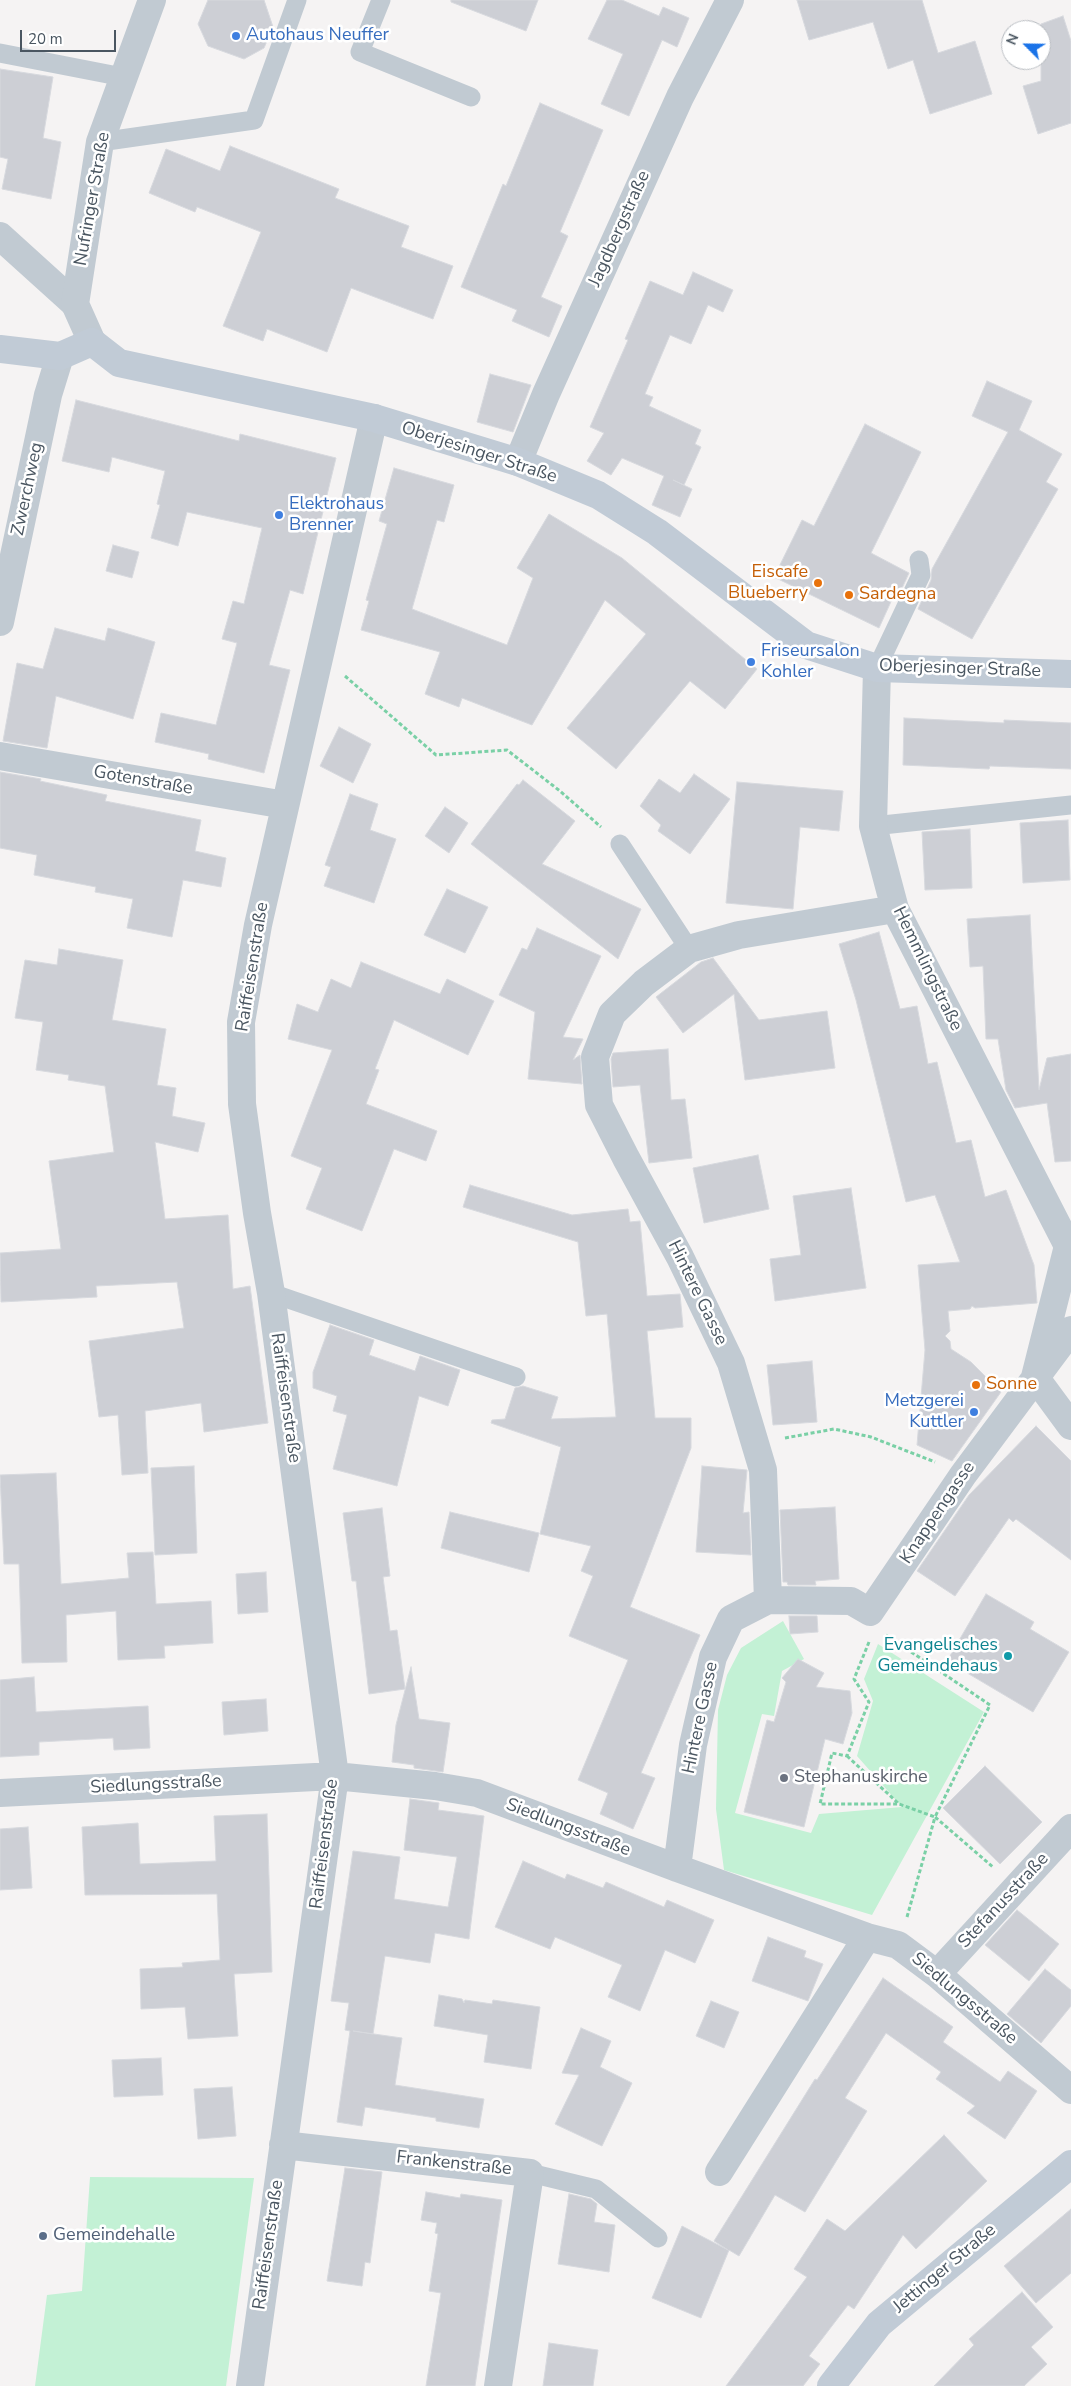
<!DOCTYPE html>
<html>
<head>
<meta charset="utf-8">
<style>
  body { margin:0 }
  #map { position:relative; width:1071px; height:2386px; overflow:hidden; background:#f5f3f3; font-family:"Nunito Sans",sans-serif }
  canvas { display:block }
  .north { position:absolute; left:1001px; top:20px; width:50px; height:50px; box-sizing:border-box; background:#fff; border:1px solid #b7bbc0; border-radius:50%; rotate:293deg; font-size:14px; font-weight:700; line-height:20px; text-align:center; color:#4a5661 }
  .north::after { content:''; display:block; margin:auto; width:18px; height:22px; background:#1a73e8; clip-path:polygon(50% 0,100% 100%,50% 72%,0 100%) }
  .scale { position:absolute; left:20px; top:30px; width:96px; height:22px; box-sizing:border-box; border:2px solid #4a5661; border-top:0; padding-left:6px; font-size:15px; line-height:18px; white-space:nowrap; color:#4a5661; -webkit-text-stroke:4px #fff; paint-order:stroke }
</style>
</head>
<body>
<div id="map">
<canvas width="1071" height="2386"></canvas>
<div class="north">N</div>
<div class="scale">20 m</div>
</div>
<script>
const context = document.querySelector('canvas').getContext('2d');
context.lineJoin = 'round';
function fillPath(path, color) { context.fillStyle = color; context.fill(path, 'evenodd'); }
const poly = rows => new Path2D(rows.map(r => 'M' + r).join(''));
function trace(path, color, width, dash) { context.strokeStyle = color; context.lineWidth = width; context.lineCap = dash ? 'butt' : 'round'; context.setLineDash(dash || []); context.stroke(path); }
function label(font, color, halo, rows, align = 'center') {
  context.font = font + ' "Nunito Sans",sans-serif'; context.lineWidth = 5; context.setLineDash([]); context.textBaseline = 'middle'; context.strokeStyle = halo; context.fillStyle = color; for (const [text, x, y, turn = 0] of rows) {
    context.save(); context.translate(x, y); context.rotate((+turn || 0) * Math.PI / 180); context.textAlign = isNaN(turn) ? turn : align; if (halo) context.strokeText(text, 0, 0); context.fillText(text, 0, 0); context.restore();
  }
}
const green = poly([
  [783,1621,804,1659,782,1671,774,1716,762,1714,735,1813,811,1833,819,1814,902,1807,857,1756,873,1701,864,1679,878,1644,984,1712,872,1915,724,1870,716,1809,718,1710,727,1675,741,1648],
  [90,2177,254,2178,226,2386,35,2386,47,2295,82,2291]
]);
const building = poly([
  [208,0,264,0,273,27,264,48,244,59,208,46,198,24,208,0],
  [451,0,538,0,526,31,451,2,451,0],
  [607,0,622,0,659,16,663,7,689,18,677,47,662,40,629,116,601,104,623,54,588,39,607,0],
  [797,0,922,0,938,53,975,41,992,94,930,114,913,60,888,69,873,22,809,40,797,0],
  [1063,16,1071,41,1071,123,1038,134,1023,86,1041,81,1041,24,1063,16],
  [0,69,53,77,43,138,61,142,51,199,2,189,8,159,0,157,0,69],
  [540,103,603,130,560,232,568,236,541,297,562,306,549,337,512,321,517,310,461,287,503,184,506,186,540,103],
  [230,146,339,189,335,198,409,226,401,247,453,266,433,319,351,288,327,352,267,329,263,341,223,326,261,232,197,207,195,212,149,193,166,149,220,171,230,146],
  [693,272,733,290,723,312,708,305,691,344,670,335,645,394,653,397,649,406,701,430,695,444,701,447,684,485,673,480,692,489,680,517,652,505,664,476,622,458,611,475,587,461,604,433,590,427,628,340,625,339,650,281,683,295,693,272],
  [490,374,531,385,513,432,477,422,490,374],
  [987,381,1032,401,1019,430,1062,454,1046,482,1058,489,972,639,918,609,931,580,932,569,1008,432,972,416,987,381],
  [76,400,239,441,240,434,336,458,303,594,290,590,269,665,290,670,264,773,208,759,209,754,155,742,161,713,216,725,237,643,222,639,233,601,244,604,262,528,187,512,178,546,151,538,160,505,157,504,165,471,112,457,109,472,62,461,76,400],
  [865,424,921,452,871,553,909,573,898,597,894,595,879,628,774,577,802,520,814,526,865,424],
  [394,468,454,485,444,522,437,520,412,609,507,645,533,578,517,568,549,514,622,558,757,669,725,709,690,681,616,769,567,728,646,634,605,600,532,725,462,698,459,707,425,694,440,652,361,630,369,601,366,600,387,524,379,521,394,468],
  [113,545,139,552,132,578,106,571,113,545],
  [55,628,105,641,108,628,155,642,133,719,56,696,47,748,3,741,17,663,43,669,55,628],
  [904,718,1004,723,1004,720,1071,723,1071,769,990,766,989,769,903,765,904,718],
  [339,727,371,744,353,783,320,766,339,727],
  [0,772,41,779,40,781,107,795,105,801,201,820,195,851,226,858,221,887,183,880,172,937,127,928,133,899,95,892,96,887,34,875,37,855,0,848,0,772],
  [694,774,730,799,690,854,658,831,661,825,640,806,659,779,680,793,694,774],
  [523,780,575,821,542,864,641,909,618,959,471,844,517,784,519,785,523,780],
  [737,782,843,791,839,831,800,827,793,909,726,903,737,782],
  [350,794,378,804,370,830,396,839,374,903,324,886,331,867,325,865,350,794],
  [445,807,468,823,449,853,425,836,445,807],
  [1068,820,1070,880,1023,883,1020,823,1068,820],
  [970,829,972,888,925,890,922,832,970,829],
  [447,889,488,907,465,953,424,935,447,889],
  [1030,915,1039,1090,1047,1058,1071,1054,1071,1161,1055,1162,1047,1103,1015,1108,1006,1090,998,1039,986,1039,983,966,970,967,967,919,1030,915],
  [537,928,601,956,563,1037,583,1039,573,1060,580,1055,582,1084,528,1079,535,1012,499,995,522,948,527,950,537,928],
  [879,932,900,1009,917,1006,928,1064,937,1062,956,1143,971,1140,985,1197,1006,1190,1034,1265,1037,1303,975,1308,972,1306,970,1309,948,1311,950,1331,945,1336,950,1341,951,1349,971,1362,1001,1392,952,1461,917,1445,925,1350,918,1265,960,1262,935,1195,906,1202,856,1000,839,944,879,932],
  [59,949,123,960,112,1020,166,1029,157,1085,176,1088,172,1116,205,1123,198,1152,155,1142,165,1219,228,1215,233,1289,250,1286,268,1423,204,1432,201,1403,145,1411,148,1473,122,1475,118,1415,99,1417,89,1341,184,1328,177,1282,96,1286,97,1297,1,1302,0,1253,61,1249,49,1161,114,1152,105,1086,68,1080,69,1075,36,1070,43,1022,15,1018,25,960,57,965,59,949],
  [713,958,759,1020,827,1011,835,1068,745,1080,734,994,683,1033,656,997,701,962,713,958],
  [361,962,440,994,447,979,494,1001,468,1055,394,1020,375,1069,379,1070,366,1104,437,1131,426,1161,394,1149,362,1231,306,1209,322,1168,291,1156,332,1050,288,1039,297,1004,318,1012,331,979,351,988,361,962],
  [668,1049,671,1100,685,1099,692,1158,649,1163,640,1085,613,1087,611,1059,613,1053,668,1049],
  [758,1155,769,1209,704,1223,693,1168,758,1155],
  [470,1185,572,1215,628,1209,630,1222,640,1221,647,1296,680,1294,683,1327,647,1331,655,1418,691,1418,691,1448,630,1607,700,1635,641,1773,655,1778,633,1829,600,1814,608,1793,578,1780,628,1660,569,1636,593,1576,581,1571,591,1546,540,1534,561,1447,491,1423,492,1420,505,1419,515,1388,523,1386,558,1397,551,1419,616,1417,607,1314,586,1316,578,1242,463,1207,470,1185],
  [851,1188,866,1288,775,1301,770,1259,801,1255,793,1196,851,1188],
  [330,1325,374,1340,369,1355,415,1371,420,1356,460,1370,448,1406,419,1396,397,1486,333,1469,347,1415,333,1411,337,1396,313,1388,313,1372,330,1325],
  [812,1361,817,1422,773,1425,767,1365,812,1361],
  [1036,1426,1071,1461,1071,1560,1016,1519,1013,1522,1009,1518,955,1596,917,1571,969,1495,1036,1426],
  [194,1466,197,1553,155,1555,151,1468,194,1466],
  [702,1466,747,1470,743,1513,749,1512,751,1555,696,1552,702,1466],
  [56,1473,61,1584,129,1578,127,1553,153,1552,156,1604,211,1601,213,1643,164,1646,165,1658,118,1660,116,1611,66,1615,67,1662,22,1663,19,1564,4,1564,0,1475,56,1473],
  [835,1507,839,1579,815,1581,816,1585,788,1585,787,1582,783,1582,780,1510,835,1507],
  [382,1508,390,1576,383,1577,390,1631,397,1630,405,1689,369,1694,356,1581,352,1581,343,1513,382,1508],
  [450,1512,539,1533,529,1572,441,1548,450,1512],
  [266,1572,268,1612,238,1614,236,1574,266,1572],
  [986,1594,1034,1622,1030,1629,1069,1652,1033,1712,947,1661,986,1594],
  [789,1616,817,1616,818,1632,790,1634,789,1616],
  [798,1659,824,1673,816,1687,850,1691,852,1713,843,1744,825,1739,804,1827,744,1812,767,1720,774,1722,786,1682,782,1678,798,1659],
  [411,1667,419,1719,450,1723,443,1772,414,1768,414,1765,392,1762,396,1725,411,1667],
  [34,1677,36,1712,148,1706,150,1748,114,1750,113,1738,39,1742,39,1755,0,1757,0,1680,34,1677],
  [266,1699,268,1731,224,1735,222,1702,266,1699],
  [985,1766,1042,1822,1000,1864,943,1808,985,1766],
  [410,1799,439,1803,438,1810,484,1816,469,1939,435,1933,430,1963,385,1956,373,2034,353,2031,402,2038,395,2085,484,2099,479,2128,436,2121,436,2118,365,2107,362,2126,337,2122,350,2031,345,2030,349,2003,331,2001,353,1851,400,1857,394,1899,448,1907,457,1857,404,1850,410,1799],
  [267,1814,272,1972,234,1974,238,2036,188,2039,185,2007,141,2009,140,1969,183,1967,182,1963,220,1960,217,1894,85,1895,82,1827,138,1823,140,1864,216,1861,214,1816,267,1814],
  [28,1827,32,1888,0,1890,0,1829,28,1827],
  [523,1861,565,1879,567,1874,603,1888,606,1882,664,1907,667,1900,714,1920,695,1963,665,1950,640,2011,608,1997,622,1965,555,1937,550,1949,495,1927,523,1861],
  [1017,1910,1059,1944,1029,1981,985,1945,1017,1910],
  [768,1937,806,1951,804,1957,823,1964,808,2001,752,1981,768,1937],
  [1045,1969,1071,1990,1071,2006,1041,2043,1007,2014,1045,1969],
  [883,1978,953,2027,943,2042,1000,2082,1008,2071,1037,2091,1005,2139,967,2113,975,2106,936,2079,941,2072,886,2033,845,2098,867,2111,805,2212,775,2195,739,2256,729,2250,701,2318,652,2298,682,2226,728,2250,714,2241,815,2079,817,2080,883,1978],
  [439,1995,462,1999,464,2003,465,2000,492,2004,493,2000,540,2007,531,2069,484,2062,488,2035,434,2026,439,1995],
  [711,2001,739,2012,724,2048,696,2036,711,2001],
  [581,2028,611,2041,600,2067,632,2083,602,2146,555,2124,579,2075,562,2073,581,2028],
  [161,2058,163,2095,114,2097,112,2060,161,2058],
  [232,2087,236,2136,198,2139,194,2089,232,2087],
  [944,2135,987,2181,916,2249,903,2235,854,2309,848,2305,809,2356,820,2364,803,2386,726,2386,807,2277,794,2269,827,2219,845,2231,944,2135],
  [345,2168,382,2172,370,2263,365,2262,362,2286,327,2281,345,2168],
  [426,2192,460,2198,461,2194,502,2200,475,2386,426,2386,441,2293,429,2291,438,2234,435,2233,437,2223,421,2220,426,2192],
  [569,2194,591,2199,597,2204,594,2222,615,2225,609,2272,558,2264,569,2194],
  [1071,2209,1071,2273,1036,2303,1004,2266,1071,2209],
  [1022,2292,1053,2327,1031,2347,1047,2364,1024,2386,934,2386,974,2345,969,2339,1022,2292],
  [549,2343,598,2350,593,2386,543,2386,549,2343]
]);
const path = poly([
  [345,676,436,755,507,750,560,791,601,827],
  [785,1438,834,1429,871,1437,935,1462],
  [869,1642,854,1679,869,1702,847,1756,832,1753,820,1804,899,1804,935,1817,990,1705,886,1635],
  [847,1756,898,1803],
  [907,1917,935,1817,994,1868]
]);
const service = poly([
  [381,0,360,52,471,97],
  [0,53,123,77],
  [100,142,254,120,297,0],
  [877,668,921,575,919,560],
  [873,826,1071,805],
  [620,844,689,949],
  [271,1293,516,1377],
  [530,2173,596,2189,658,2238]
]);
const minor = poly([
  [0,236,75,304],
  [518,462,546,394,680,97,730,0],
  [0,622,48,395,60,356],
  [877,668,873,826,895,909,1068,1246,1035,1377,1071,1426],
  [0,756,285,805],
  [768,1600,851,1601,870,1612,963,1475,1071,1330],
  [0,1793,335,1776,435,1786,477,1793,677,1868,867,1937,898,1945,937,1974,1071,2090],
  [677,1868,693,1745,713,1657,731,1619,768,1600,763,1470,731,1363,680,1257,626,1158,599,1105,595,1057,612,1014,644,983,689,949,739,935,895,909],
  [937,1974,1071,1828],
  [283,2145,530,2173,498,2386],
  [719,2172,867,1937],
  [250,2386,335,1776,271,1293,257,1213,242,1104,241,1022,258,925,374,418]
]);
const tertiary = poly([
  [92,342,75,304,100,142,152,0]
]);
const secondary = poly([
  [0,349,60,356,92,342,119,363,374,418,518,462,598,495,657,532,806,645,877,668,1071,674],
  [831,2386,879,2324,1071,2164]
]);
const markers = [
  [236,36,5,"#3f7fe0"],
  [279,515,5,"#3f7fe0"],
  [818,583,5,"#e8710a"],
  [849,595,5,"#e8710a"],
  [751,662,5,"#3f7fe0"],
  [976,1385,5,"#e8710a"],
  [974,1412,5,"#3f7fe0"],
  [1008,1656,5,"#0f9aa8"],
  [784,1778,5,"#6b7280"],
  [43,2236,5,"#5c6f8a"]
];
const shopNames = [
  ["Autohaus Neuffer",246,36],
  ["Elektrohaus",289,505],
  ["Brenner",289,526],
  ["Friseursalon",761,652],
  ["Kohler",761,673],
  ["Metzgerei",964,1402,"right"],
  ["Kuttler",964,1423,"right"]
];
const streetNames = [
  ["Nufringer Straße",93,199,-80],
  ["Jagdbergstraße",620,229,-66],
  ["Oberjesinger Straße",479,453,18],
  ["Zwerchweg",28,489,-78],
  ["Oberjesinger Straße",960,669,2],
  ["Gotenstraße",143,781,10],
  ["Raiffeisenstraße",253,967,-81],
  ["Hemmlingstraße",927,969,64],
  ["Hintere Gasse",697,1293,64],
  ["Raiffeisenstraße",285,1398,82],
  ["Knappengasse",938,1513,-56],
  ["Hintere Gasse",701,1718,-78],
  ["Siedlungsstraße",156,1785,-3],
  ["Siedlungsstraße",568,1828,21],
  ["Raiffeisenstraße",325,1844,-83],
  ["Stefanusstraße",1004,1901,-47],
  ["Siedlungsstraße",964,1999,40],
  ["Frankenstraße",454,2164,6],
  ["Raiffeisenstraße",269,2245,-82],
  ["Jettinger Straße",945,2269,-40]
];
const foodNames = [
  ["Eiscafe",808,573,"right"],
  ["Blueberry",808,594,"right"],
  ["Sardegna",859,595],
  ["Sonne",986,1385]
];
const cultureNames = [
  ["Evangelisches",998,1646],
  ["Gemeindehaus",998,1667]
];
const worshipNames = [
  ["Stephanuskirche",794,1778]
];
const serviceNames = [
  ["Gemeindehalle",53,2236]
];
fillPath(green, '#c3f1d5');
fillPath(building, '#cdcfd5');
trace(building, '#d7d9de', 1);
trace(path, '#7ad0a6', 3, [4, 2.5]);
trace(service, '#c1cad2', 19);
trace(minor, '#c1cad2', 28);
trace(tertiary, '#c1cad2', 28);
trace(secondary, '#c1cbd6', 28);
for (const [x, y, r, color] of markers) { const dot = new Path2D(); dot.arc(x, y, r, 0, 2 * Math.PI); context.fillStyle = color; context.fill(dot); trace(dot, '#fff', 2); }
label('18px', '#366cbe', '#fff', shopNames, 'left');
label('18px', '#4a5661', '#fff', streetNames);
label('18px', '#c56008', '#fff', foodNames, 'left');
label('18px', '#0d838f', '#fff', cultureNames, 'right');
label('18px', '#5b616d', '#fff', worshipNames, 'left');
label('18px', '#4e5e75', '#fff', serviceNames, 'left');
</script>
</body>
</html>
